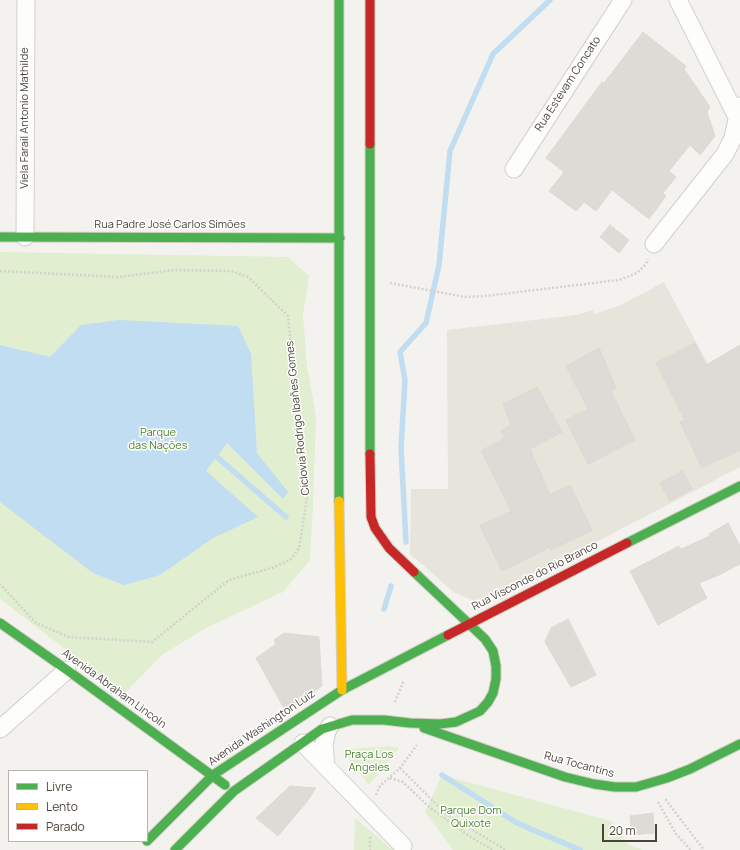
<!DOCTYPE html>
<html>
<head>
<meta charset="utf-8">
<style>
  body { margin:0 }
  #map { position:relative; width:740px; height:850px; overflow:hidden; background:#f4f2ee; font-family:Manrope,sans-serif }
  canvas { display:block }
  .legend { position:absolute; left:8px; top:770px; width:140px; height:72px; box-sizing:border-box; background:#fff; border:1px solid #b7b4b0; margin:0; padding:5px 7px; list-style:none; font-size:12px; color:#4b4439 }
  .legend li { display:flex; align-items:center; gap:8px; height:20px }
  .legend b { width:20px; border:1px solid #b7b4b0 }
  .scale { position:absolute; left:602px; top:824px; width:55px; height:18px; box-sizing:border-box; border:2px solid #4b4439; border-top:0; padding-left:5px; font-size:12px; line-height:14px; white-space:nowrap; color:#4b4439; -webkit-text-stroke:3px #fff; paint-order:stroke }
</style>
</head>
<body>
<div id="map">
<canvas width="740" height="850"></canvas>
<ul class="legend">
<li><b style="height:5px;background:#4caf50"></b>Livre</li>
<li><b style="height:5px;background:#ffc107"></b>Lento</li>
<li><b style="height:5px;background:#c62828"></b>Parado</li>
</ul>
<div class="scale">20 m</div>
</div>
<script>
const context = document.querySelector('canvas').getContext('2d');
context.lineJoin = 'round';
function fillPath(path, color) { context.fillStyle = color; context.fill(path, 'evenodd'); }
const poly = rows => new Path2D(rows.map(r => 'M' + r).join(''));
function trace(path, color, width, dash) { context.strokeStyle = color; context.lineWidth = width; context.lineCap = dash ? 'butt' : 'round'; context.setLineDash(dash || []); context.stroke(path); }
function label(font, color, halo, rows, align = 'center') {
  context.font = font + ' Manrope,sans-serif'; context.lineWidth = 3; context.setLineDash([]); context.textBaseline = 'middle'; context.strokeStyle = halo; context.fillStyle = color; for (const [text, x, y, turn = 0] of rows) {
    context.save(); context.translate(x, y); context.rotate((+turn || 0) * Math.PI / 180); context.textAlign = isNaN(turn) ? turn : align; if (halo) context.strokeText(text, 0, 0); context.fillText(text, 0, 0); context.restore();
  }
}
const residential = poly([
  [664,282,740,424,740,467,602,539,483,599,472,600,455,593,410,554,411,489,448,489,447,330,577,315,593,310,594,314,619,306]
]);
const green = poly([
  [0,252,288,257,309,276,303,315,307,365,316,417,313,503,310,560,283,592,206,628,163,654,124,694,0,599],
  [388,746,399,748,369,785,345,754,352,749],
  [442,775,611,821,628,844,643,850,453,850,425,812],
  [355,818,393,850,354,850]
]);
const water = poly([
  [119,320,238,326,251,354,257,453,288,492,283,499,227,443,206,471,258,517,213,538,160,575,124,585,93,573,0,502,0,345,50,357,81,325]
]);
const stream = poly([
  [217,457,286,517],
  [406,542,401,448,405,380,400,352,426,323,439,265,450,151,493,54,550,0],
  [384,609,391,586],
  [442,775,517,823,580,850]
]);
const building = poly([
  [643,32,686,66,684,69,710,107,707,112,715,136,700,155,690,145,669,171,676,177,663,193,666,196,649,219,612,190,596,211,584,202,576,211,549,191,564,172,546,158,602,82,604,83,643,32],
  [610,225,629,240,619,253,600,237,610,225],
  [695,343,706,365,740,345,740,450,702,468,680,422,685,420,656,363,695,343],
  [599,348,616,388,611,391,635,440,588,464,566,420,588,409,566,366,599,348],
  [537,387,562,432,530,449,550,495,570,485,592,530,551,550,550,547,502,571,480,526,511,511,481,451,505,438,501,431,511,425,503,404,537,387],
  [683,471,692,489,670,501,660,483,683,471],
  [728,523,740,546,740,564,717,576,699,583,707,598,658,625,630,571,679,546,681,549,710,536,709,534,728,523],
  [568,619,596,675,571,687,545,642,551,628,568,619],
  [284,633,319,637,322,686,286,712,256,658,276,644,274,640,284,633],
  [290,786,316,788,306,803,278,836,256,818,290,786],
  [653,813,654,833,632,835,630,816,653,813]
]);
const path = poly([
  [0,271,117,277,174,270,231,271,248,277,288,316,307,498,299,548,291,559,275,567,229,580,152,642,69,637,36,623,0,584],
  [390,283,465,297,485,296,619,280,637,273,646,264,648,259],
  [395,702,404,680],
  [400,768,446,814,506,850],
  [390,778,403,782,428,806,469,836,493,850],
  [376,795,380,786,400,768,417,745],
  [665,800,666,800,704,850],
  [658,802,676,834,691,850],
  [370,837,370,850]
]);
const street = poly([
  [678,0,739,121],
  [514,169,623,0],
  [25,237,26,0],
  [654,244,725,154,733,138,740,106],
  [0,729,67,670],
  [303,743,403,846],
  [326,767,324,744,327,731,330,726]
]);
const fast = poly([
  [339,0,339,501],
  [370,144,370,454],
  [0,237,340,238],
  [627,543,740,486],
  [0,623,67,670,225,785],
  [424,728,565,777,594,784,615,787,636,787,667,778,690,769,740,744],
  [147,841,213,775,342,690,448,635],
  [175,850,234,791,322,729,352,720,384,720,410,723,440,724,456,722,480,711,488,702,493,693,496,679,496,666,493,651,485,639,414,572]
]);
const slow = poly([
  [339,501,342,690]
]);
const jam = poly([
  [370,0,370,144],
  [370,454,371,517,375,528,389,548,414,572],
  [448,635,627,543]
]);
const streetNames = [
  ["Rua Estevam Concato",568,84,-57],
  ["Viela Farail Antonio Mathilde",25,118,-90],
  ["Rua Padre José Carlos Simões",170,225],
  ["Ciclovia Rodrigo Ibañes Gomes",298,418,-96],
  ["Rua Visconde do Rio Branco",535,576,-27],
  ["Avenida Abraham Lincoln",114,689,36],
  ["Avenida Washington Luiz",262,728,-34],
  ["Rua Tocantins",579,765,15]
];
const parkNames = [
  ["Parque",158,433],
  ["das Nações",158,446],
  ["Praça Los",369,755],
  ["Angeles",369,768],
  ["Parque Dom",471,811],
  ["Quixote",471,824]
];
fillPath(residential, '#e7e4dc');
fillPath(green, '#e1eecf');
fillPath(water, '#c0ddf1');
trace(stream, '#c0ddf1', 5.5);
fillPath(building, '#dedbd6');
trace(building, '#dcd9d4', 1);
trace(street, '#d2d0cb', 19);
trace(fast, '#d3cfc5', 11);
trace(slow, '#d3cfc5', 11);
trace(jam, '#d3cfc5', 11);
trace(path, '#d3d2cc', 2.5, [2, 2]);
trace(street, '#fdfdfc', 17);
trace(fast, '#4caf50', 9);
trace(slow, '#ffc107', 9);
trace(jam, '#c62828', 9);
label('11px', '#4b4439', '#fff', streetNames);
label('11px', '#4a7f2a', '#fff', parkNames);
</script>
</body>
</html>
